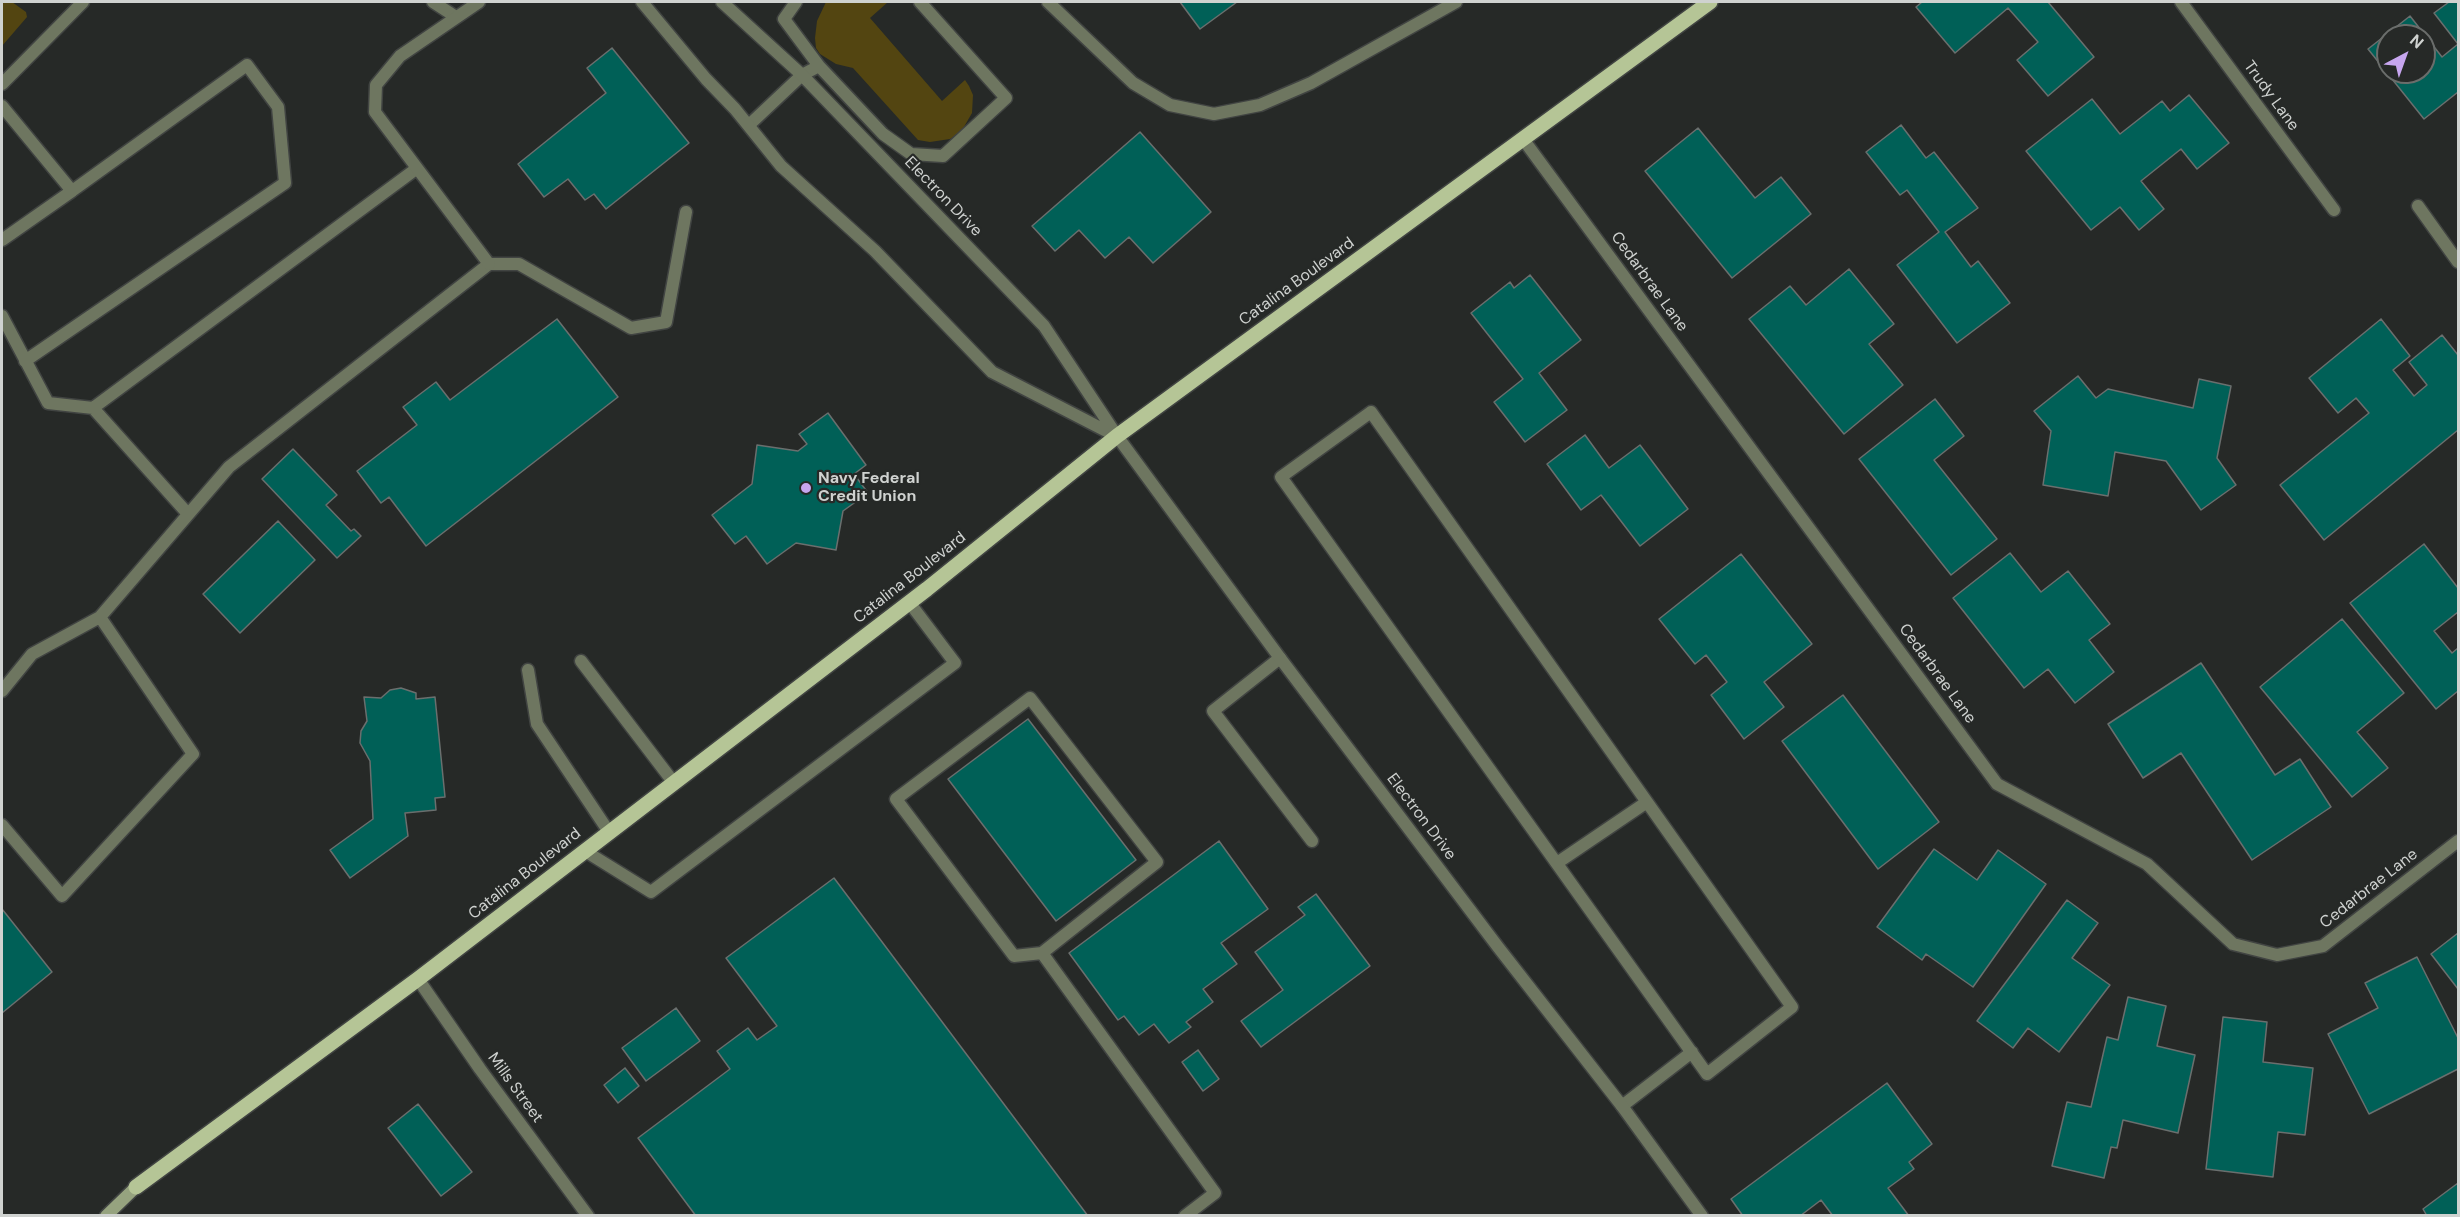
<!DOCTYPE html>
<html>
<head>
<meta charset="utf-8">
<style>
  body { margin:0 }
  #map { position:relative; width:2460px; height:1217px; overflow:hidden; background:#262927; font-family:"DM Sans",sans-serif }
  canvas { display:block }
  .frame { position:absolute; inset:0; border:3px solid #cfd2d0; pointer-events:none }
  .north { position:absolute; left:2376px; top:24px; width:60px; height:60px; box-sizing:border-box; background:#262927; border:2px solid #6a6d6b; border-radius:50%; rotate:41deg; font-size:16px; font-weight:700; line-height:24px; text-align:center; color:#cfd2d0 }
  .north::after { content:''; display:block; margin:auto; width:21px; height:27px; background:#c7a6ef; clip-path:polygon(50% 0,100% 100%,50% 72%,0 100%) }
</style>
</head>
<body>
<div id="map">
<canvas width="2460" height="1217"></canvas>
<div class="frame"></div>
<div class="north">N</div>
</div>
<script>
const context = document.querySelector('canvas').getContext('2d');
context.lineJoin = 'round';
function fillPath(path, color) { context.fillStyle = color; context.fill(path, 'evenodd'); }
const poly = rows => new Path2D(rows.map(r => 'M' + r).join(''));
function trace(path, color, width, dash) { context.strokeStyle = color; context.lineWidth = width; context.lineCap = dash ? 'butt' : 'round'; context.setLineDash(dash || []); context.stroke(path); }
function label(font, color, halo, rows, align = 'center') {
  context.font = font + ' "DM Sans",sans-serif'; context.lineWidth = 4.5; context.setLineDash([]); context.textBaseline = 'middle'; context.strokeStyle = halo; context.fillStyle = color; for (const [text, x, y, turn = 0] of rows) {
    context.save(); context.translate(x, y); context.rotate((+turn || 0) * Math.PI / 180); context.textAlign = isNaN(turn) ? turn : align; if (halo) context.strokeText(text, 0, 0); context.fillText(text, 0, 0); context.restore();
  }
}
const green = poly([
  [2,2,12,2,26,12,27,17,2,46],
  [826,2,888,2,870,18,942,101,965,80,969,86,973,95,972,113,961,132,950,139,930,142,918,140,853,68,836,64,820,54,816,48,815,38,817,21]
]);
const building = poly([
  [1180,2,1237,2,1200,29,1180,2],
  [1922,2,2048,2,2094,57,2048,96,2017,60,2038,42,2008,8,1955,53,1916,7,1922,2],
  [2449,2,2458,2,2458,92,2424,119,2368,49,2410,16,2442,57,2458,44,2434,13,2449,2],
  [2388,36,2424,36,2424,72,2388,72,2388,36],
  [612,48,689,143,606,209,594,194,585,200,568,179,544,197,518,164,606,93,587,68,612,48],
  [2189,95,2229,143,2197,169,2181,149,2141,181,2164,209,2139,230,2120,207,2091,230,2026,151,2092,99,2120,134,2162,101,2170,111,2189,95],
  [1901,125,1926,158,1934,152,1978,208,1945,232,1971,267,1978,261,2010,303,1957,343,1897,265,1939,232,1907,190,1900,195,1866,152,1901,125],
  [1698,128,1755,198,1781,177,1811,214,1732,278,1645,171,1698,128],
  [1140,132,1211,212,1153,263,1129,237,1105,258,1079,230,1055,251,1032,226,1140,132],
  [1849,269,1894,324,1869,344,1903,385,1844,434,1749,319,1790,286,1806,305,1849,269],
  [1530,275,1581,340,1539,373,1567,410,1525,442,1494,402,1523,379,1471,313,1510,282,1514,288,1530,275],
  [557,319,618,397,426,546,389,497,381,503,357,471,417,425,403,407,436,382,450,400,557,319],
  [2381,319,2410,356,2393,370,2414,396,2427,385,2409,362,2442,335,2458,355,2458,430,2324,540,2280,485,2369,413,2356,398,2338,413,2309,378,2381,319],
  [2078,376,2096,398,2108,389,2193,408,2199,379,2231,386,2217,458,2236,485,2201,510,2166,461,2115,452,2108,496,2043,485,2051,431,2034,411,2078,376],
  [1935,399,1964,436,1934,460,1997,539,1951,575,1859,459,1935,399],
  [828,413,866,465,854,474,868,493,843,511,836,550,796,543,767,564,746,536,735,544,712,515,752,484,757,445,798,451,807,444,799,434,828,413],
  [1585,435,1609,468,1640,445,1688,509,1640,546,1601,495,1581,510,1547,464,1585,435],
  [293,449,337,495,326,505,351,531,354,529,361,536,337,558,262,479,293,449],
  [278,521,315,560,240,633,203,594,278,521],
  [2424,544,2458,588,2458,612,2434,631,2452,653,2458,648,2458,691,2436,709,2350,603,2424,544],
  [2010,553,2041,592,2068,571,2110,624,2089,640,2114,672,2075,703,2048,669,2024,688,1953,598,2010,553],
  [1741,554,1812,644,1764,682,1784,707,1744,739,1711,695,1727,682,1706,655,1695,664,1659,619,1741,554],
  [2342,619,2404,693,2357,732,2388,768,2352,797,2260,687,2342,619],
  [2201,663,2275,775,2300,759,2331,807,2252,860,2181,753,2143,778,2108,724,2201,663],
  [401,688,416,693,416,699,435,697,445,797,435,798,436,810,405,813,408,836,350,878,330,850,373,819,370,761,360,743,361,731,367,721,364,697,381,698,390,690,401,688],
  [1843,695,1939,822,1878,869,1782,741,1843,695],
  [1028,719,1136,860,1056,921,948,779,1028,719],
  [1219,841,1268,909,1221,943,1237,964,1203,989,1213,1002,1186,1022,1191,1027,1169,1043,1154,1024,1139,1035,1124,1016,1118,1020,1069,953,1219,841],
  [1934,849,1977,880,1998,850,2046,884,1973,987,1926,954,1922,960,1877,927,1934,849],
  [834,878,1088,1216,696,1216,638,1138,730,1069,717,1051,748,1028,757,1040,777,1026,726,958,834,878],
  [1316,894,1370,966,1261,1047,1241,1021,1283,990,1255,952,1305,915,1298,907,1316,894],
  [2067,900,2098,923,2072,958,2110,985,2059,1052,2028,1028,2013,1048,1977,1021,2067,900],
  [2,909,52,972,2,1013,2,909],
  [2458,933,2458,989,2431,954,2458,933],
  [2417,957,2458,1038,2458,1069,2369,1114,2328,1034,2378,1008,2365,983,2417,957],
  [2128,997,2166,1006,2157,1046,2195,1055,2178,1133,2123,1120,2117,1148,2111,1147,2104,1178,2052,1166,2067,1102,2091,1107,2107,1037,2118,1040,2128,997],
  [676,1008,700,1041,646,1081,622,1048,676,1008],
  [2223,1017,2267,1022,2263,1062,2313,1068,2305,1135,2278,1132,2273,1177,2206,1169,2223,1017],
  [1198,1050,1219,1079,1203,1091,1182,1062,1198,1050],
  [625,1068,639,1086,618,1103,604,1085,625,1068],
  [1887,1083,1932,1144,1909,1162,1914,1169,1888,1188,1909,1216,1833,1216,1821,1200,1800,1216,1743,1216,1731,1199,1887,1083],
  [418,1104,472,1172,441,1196,388,1128,418,1104],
  [2458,1183,2458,1216,2427,1216,2423,1209,2458,1183]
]);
const service = poly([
  [433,2,456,17],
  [796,2,784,19,819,66,883,134,911,154,943,156,1006,98,920,2],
  [1048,2,1133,83,1170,105,1214,114,1260,105,1311,83,1456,2],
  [2,84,83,2],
  [2,106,72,191,2,240],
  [749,125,802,75,819,66],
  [2418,206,2458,262],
  [2,316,48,403,93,408,416,169],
  [25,361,285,183,278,107,247,65,72,191],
  [93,408,188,514],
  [1371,412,1792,1007,1707,1074,1281,477,1371,412],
  [1280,658,1213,711,1312,841],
  [581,661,674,783],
  [528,670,537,724,609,832],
  [2,691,32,654,100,617,229,467,489,264,519,264,631,328,666,322,686,212],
  [1030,698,1157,862,1042,953,1014,956,896,799,1030,698],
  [2,825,62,896,193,754,100,617],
  [585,851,651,892,955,663,909,602],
  [1557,863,1647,802],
  [1042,953,1215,1193,1185,1216],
  [1622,1106,1692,1052]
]);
const minor = poly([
  [479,2,400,56,376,85,375,112,489,264],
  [642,2,706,79,735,109,781,166,875,251,992,372,1116,436],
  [722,2,802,75,1044,326,1117,436,1280,658,1498,947,1622,1106,1702,1216],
  [2181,2,2334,210],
  [1523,139,1997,784,2147,864,2233,944,2277,955,2323,946,2458,841],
  [418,979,480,1069,588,1216]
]);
const secondary = poly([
  [106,1216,136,1187]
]);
const primary = poly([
  [136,1187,418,979,927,589,1117,436,1710,2]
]);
const markers = [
  [806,488,6,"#c7a6ef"]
];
const streetNames = [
  ["Trudy Lane",2271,96,54],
  ["Electron Drive",943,197,46],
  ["Catalina Boulevard",1297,282,-36],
  ["Cedarbrae Lane",1649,282,54],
  ["Catalina Boulevard",910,578,-38],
  ["Cedarbrae Lane",1937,674,54],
  ["Electron Drive",1421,817,53],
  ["Catalina Boulevard",525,874,-38],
  ["Cedarbrae Lane",2369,889,-38],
  ["Mills Street",515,1088,54]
];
const poiNames = [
  ["Navy Federal",818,479],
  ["Credit Union",818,497]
];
fillPath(green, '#534511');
fillPath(building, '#006057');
trace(building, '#6a6f6e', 1.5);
trace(service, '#414442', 15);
trace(minor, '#414442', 15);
trace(secondary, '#414442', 15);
trace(primary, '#414442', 18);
trace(service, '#6e7660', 12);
trace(minor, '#6e7660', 12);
trace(secondary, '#96a37f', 12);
trace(primary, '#b5c596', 15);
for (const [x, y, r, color] of markers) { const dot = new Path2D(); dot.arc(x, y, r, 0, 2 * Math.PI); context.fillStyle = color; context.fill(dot); trace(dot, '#262927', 2); }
label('16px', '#cfd2d0', '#262927', streetNames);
label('bold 16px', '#cfd2d0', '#262927', poiNames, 'left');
</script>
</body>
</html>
